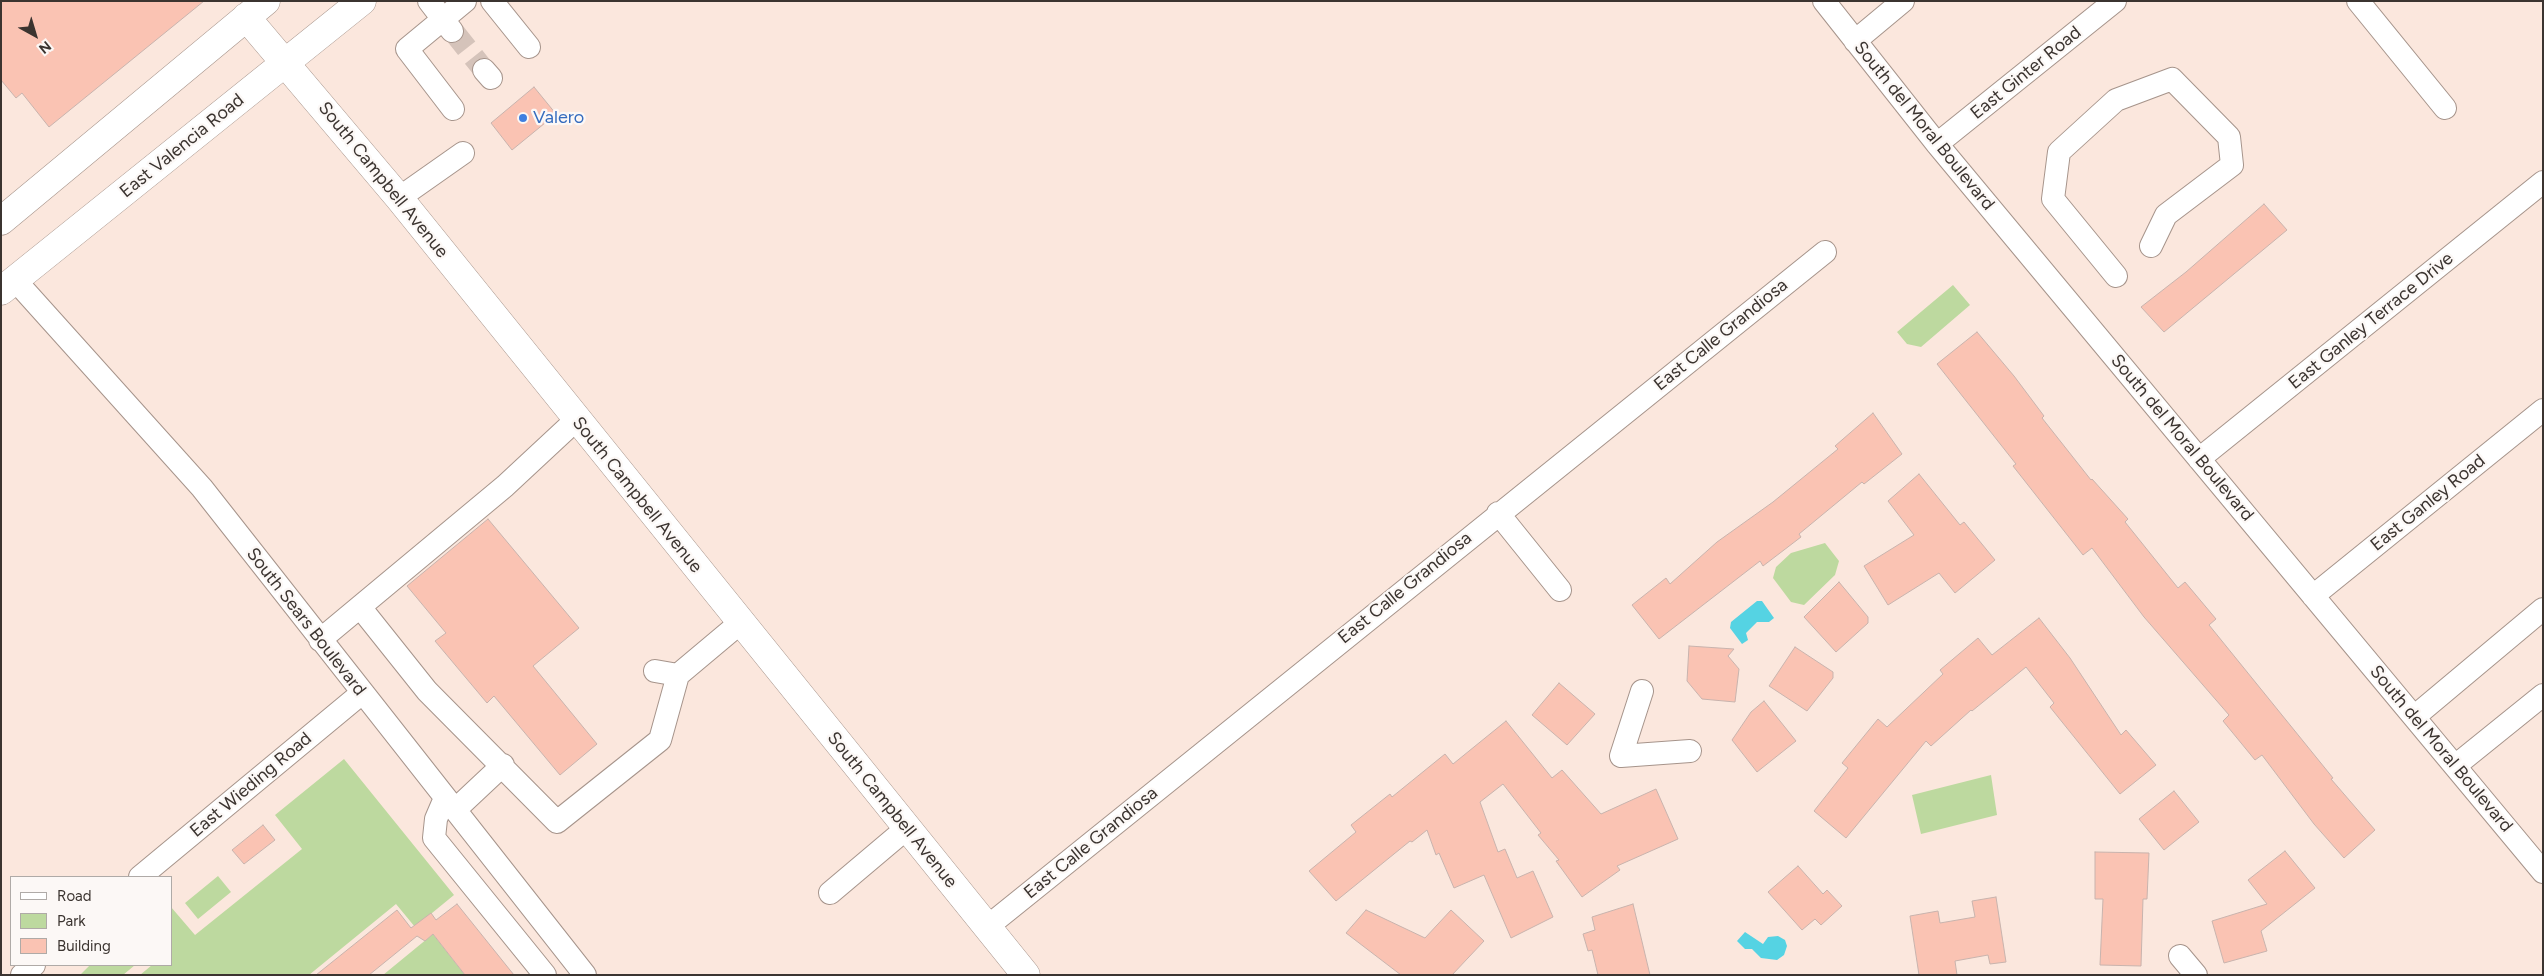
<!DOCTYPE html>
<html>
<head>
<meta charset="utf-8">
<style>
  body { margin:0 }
  #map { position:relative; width:2544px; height:976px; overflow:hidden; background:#fbe7dd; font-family:Figtree,sans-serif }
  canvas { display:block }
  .frame { position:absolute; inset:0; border:2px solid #3b3430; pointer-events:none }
  .legend { position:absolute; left:10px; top:876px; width:162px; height:90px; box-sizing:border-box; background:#fcf8f6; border:1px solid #afaaa7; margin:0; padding:6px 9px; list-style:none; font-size:15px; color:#3b3430 }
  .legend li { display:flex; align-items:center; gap:10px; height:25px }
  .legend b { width:25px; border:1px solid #afaaa7 }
  .north { position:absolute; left:10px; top:10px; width:50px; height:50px; -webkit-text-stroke:4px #fcf8f6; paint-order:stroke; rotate:141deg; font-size:14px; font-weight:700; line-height:20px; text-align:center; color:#3b3430 }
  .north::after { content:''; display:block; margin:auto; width:18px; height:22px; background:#3b3430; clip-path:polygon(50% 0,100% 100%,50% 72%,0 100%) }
</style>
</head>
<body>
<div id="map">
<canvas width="2544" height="976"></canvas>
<div class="frame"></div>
<ul class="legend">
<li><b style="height:6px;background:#fff"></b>Road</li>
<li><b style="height:14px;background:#bdd99f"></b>Park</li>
<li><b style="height:14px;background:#fac3b3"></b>Building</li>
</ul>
<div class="north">N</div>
</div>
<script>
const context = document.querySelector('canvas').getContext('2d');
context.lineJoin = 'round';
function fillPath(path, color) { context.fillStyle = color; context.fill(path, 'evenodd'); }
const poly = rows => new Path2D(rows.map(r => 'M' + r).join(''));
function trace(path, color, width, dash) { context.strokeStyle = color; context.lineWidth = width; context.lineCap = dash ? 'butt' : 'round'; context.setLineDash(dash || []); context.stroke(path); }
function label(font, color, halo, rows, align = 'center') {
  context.font = font + ' Figtree,sans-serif'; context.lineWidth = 4.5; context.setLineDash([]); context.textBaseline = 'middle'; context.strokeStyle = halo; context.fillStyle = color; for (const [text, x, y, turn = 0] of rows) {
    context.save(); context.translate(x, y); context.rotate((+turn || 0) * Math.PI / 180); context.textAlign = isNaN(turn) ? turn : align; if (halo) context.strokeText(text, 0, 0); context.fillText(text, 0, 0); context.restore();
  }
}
const green = poly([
  [1953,285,1970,305,1921,347,1907,344,1897,332],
  [1825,543,1839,561,1835,575,1804,605,1791,602,1773,578,1776,567,1791,553],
  [344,759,454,895,415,927,396,904,309,975,140,975,152,965,171,965,171,907,195,935,302,849,275,815],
  [1991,775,1997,815,1921,834,1912,795],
  [218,876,231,892,198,919,185,903],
  [433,934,465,975,383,975],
  [90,965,135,965,123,975,80,975]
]);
const water = poly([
  [1757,601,1762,601,1774,618,1769,622,1757,622,1746,633,1748,640,1742,644,1730,628,1731,622],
  [1745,932,1763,944,1768,937,1778,936,1785,940,1787,946,1784,955,1777,960,1761,958,1752,949,1745,949,1737,941]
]);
const building = poly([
  [1,1,204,1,49,127,22,93,16,98,1,80,1,1],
  [534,87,556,114,512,150,491,123,534,87],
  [2264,204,2287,230,2164,332,2141,307,2186,272,2264,204],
  [1977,332,2014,376,2044,416,2042,418,2091,480,2092,479,2128,519,2125,522,2178,588,2185,582,2216,619,2209,625,2333,778,2331,779,2375,830,2344,858,2314,824,2262,755,2255,760,2223,721,2229,715,2144,617,2092,548,2083,555,2013,466,2016,464,1937,364,1977,332],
  [1873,413,1902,454,1864,484,1862,482,1799,534,1801,537,1763,566,1760,561,1659,639,1632,605,1666,578,1670,584,1717,542,1773,502,1838,449,1835,446,1873,413],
  [1919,474,1960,525,1964,522,1995,560,1955,593,1939,573,1888,605,1864,566,1914,535,1888,501,1919,474],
  [488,519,579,628,533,666,597,744,560,775,494,696,487,703,435,641,446,633,407,586,488,519],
  [1839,582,1868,617,1868,623,1836,652,1804,617,1839,582],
  [2039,618,2070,658,2121,735,2126,730,2156,765,2120,794,2050,707,2054,703,2026,667,1972,711,1971,710,1931,746,1926,741,1846,838,1814,811,1848,768,1842,763,1878,719,1887,727,1943,674,1940,670,1978,638,1992,655,2039,618],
  [1689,646,1734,649,1728,656,1739,669,1735,702,1702,699,1687,681,1689,646],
  [1795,647,1833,672,1833,678,1807,711,1769,686,1795,647],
  [1559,683,1595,714,1567,745,1532,715,1559,683],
  [1764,701,1796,741,1757,772,1732,740,1751,712,1764,701],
  [1506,721,1552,778,1562,770,1601,814,1656,789,1678,839,1617,866,1620,870,1582,897,1556,861,1559,860,1538,835,1541,833,1503,784,1480,802,1498,852,1505,849,1517,878,1533,871,1553,917,1511,938,1484,875,1454,888,1439,853,1436,855,1427,830,1412,842,1410,841,1336,901,1309,871,1356,832,1351,825,1390,794,1392,797,1445,754,1453,764,1506,721],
  [2174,791,2199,822,2164,850,2139,819,2174,791],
  [263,825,275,840,244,864,232,850,263,825],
  [2285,851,2315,888,2261,931,2267,951,2224,963,2212,921,2267,904,2248,880,2285,851],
  [2095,852,2149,853,2147,899,2143,899,2141,966,2100,965,2103,899,2095,899,2095,852],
  [1798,866,1823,894,1827,890,1842,906,1821,925,1815,919,1802,930,1768,892,1798,866],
  [1996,897,2006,962,1990,964,1988,955,1955,961,1957,975,1919,975,1910,916,1938,911,1940,923,1975,917,1972,901,1996,897],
  [457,904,514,975,465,975,433,934,425,941,417,936,369,975,316,975,397,910,411,928,431,913,436,920,457,904],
  [1633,904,1650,975,1598,975,1592,950,1588,951,1583,934,1595,930,1592,917,1633,904],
  [1366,910,1425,938,1451,910,1484,941,1452,975,1401,975,1346,933,1366,910]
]);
const minorTunnel = poly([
  [453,31,484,70]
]);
const minor = poly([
  [429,1,452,31],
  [492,1,529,47],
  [1824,1,1937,144,2543,872],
  [2358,1,2445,108],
  [1855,41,1903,1],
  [484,70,491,78],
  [453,109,407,49,465,1],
  [1937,144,2115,1],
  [399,198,463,153],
  [2116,276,2053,199,2059,152,2116,100,2172,79,2229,137,2232,165,2166,215,2151,246],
  [15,280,202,488,585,975],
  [2199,459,2543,182],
  [1498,513,1560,590],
  [2313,596,2543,410],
  [360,607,427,691,557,822,660,740,678,675],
  [320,640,505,486,577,419],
  [655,671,678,675,740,623],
  [1642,691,1621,756,1690,751],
  [2414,717,2543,609],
  [2455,766,2543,695],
  [445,798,436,819,434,838,545,975],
  [455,810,503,765],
  [140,877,362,693],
  [830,893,907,828],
  [987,927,1825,252],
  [2180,956,2196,975],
  [22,975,34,965]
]);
const major = poly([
  [246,17,399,198,1026,975],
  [1,221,266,1],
  [1,291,362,1]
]);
const markers = [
  [523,118,5,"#3f7fe0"]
];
const streetNames = [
  ["East Ginter Road",2026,73,-39],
  ["South del Moral Boulevard",1924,126,51],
  ["East Valencia Road",182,146,-39],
  ["South Campbell Avenue",383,180,51],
  ["East Ganley Terrace Drive",2371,321,-39],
  ["East Calle Grandiosa",1721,335,-39],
  ["South del Moral Boulevard",2182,438,50],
  ["South Campbell Avenue",637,495,51],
  ["East Ganley Road",2428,503,-39],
  ["East Calle Grandiosa",1405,588,-39],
  ["South Sears Boulevard",306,622,52],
  ["South del Moral Boulevard",2441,749,50],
  ["East Wieding Road",251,785,-40],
  ["South Campbell Avenue",892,810,51],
  ["East Calle Grandiosa",1091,843,-39]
];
const shopNames = [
  ["Valero",533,118]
];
fillPath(green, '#bdd99f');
fillPath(water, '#55d3e3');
fillPath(building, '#fac3b3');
trace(building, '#c8b3ad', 1);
trace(minorTunnel, '#d5c3ba', 22, [22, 11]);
trace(minor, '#a6948b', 24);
trace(major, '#a6948b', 29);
trace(minor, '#fff', 22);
trace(major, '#fff', 28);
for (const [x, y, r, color] of markers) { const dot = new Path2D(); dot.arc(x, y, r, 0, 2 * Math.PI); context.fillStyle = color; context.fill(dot); trace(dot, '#fcf8f6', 2); }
label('18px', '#3b3430', '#fcf8f6', streetNames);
label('18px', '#366cbe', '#fcf8f6', shopNames, 'left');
</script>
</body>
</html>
